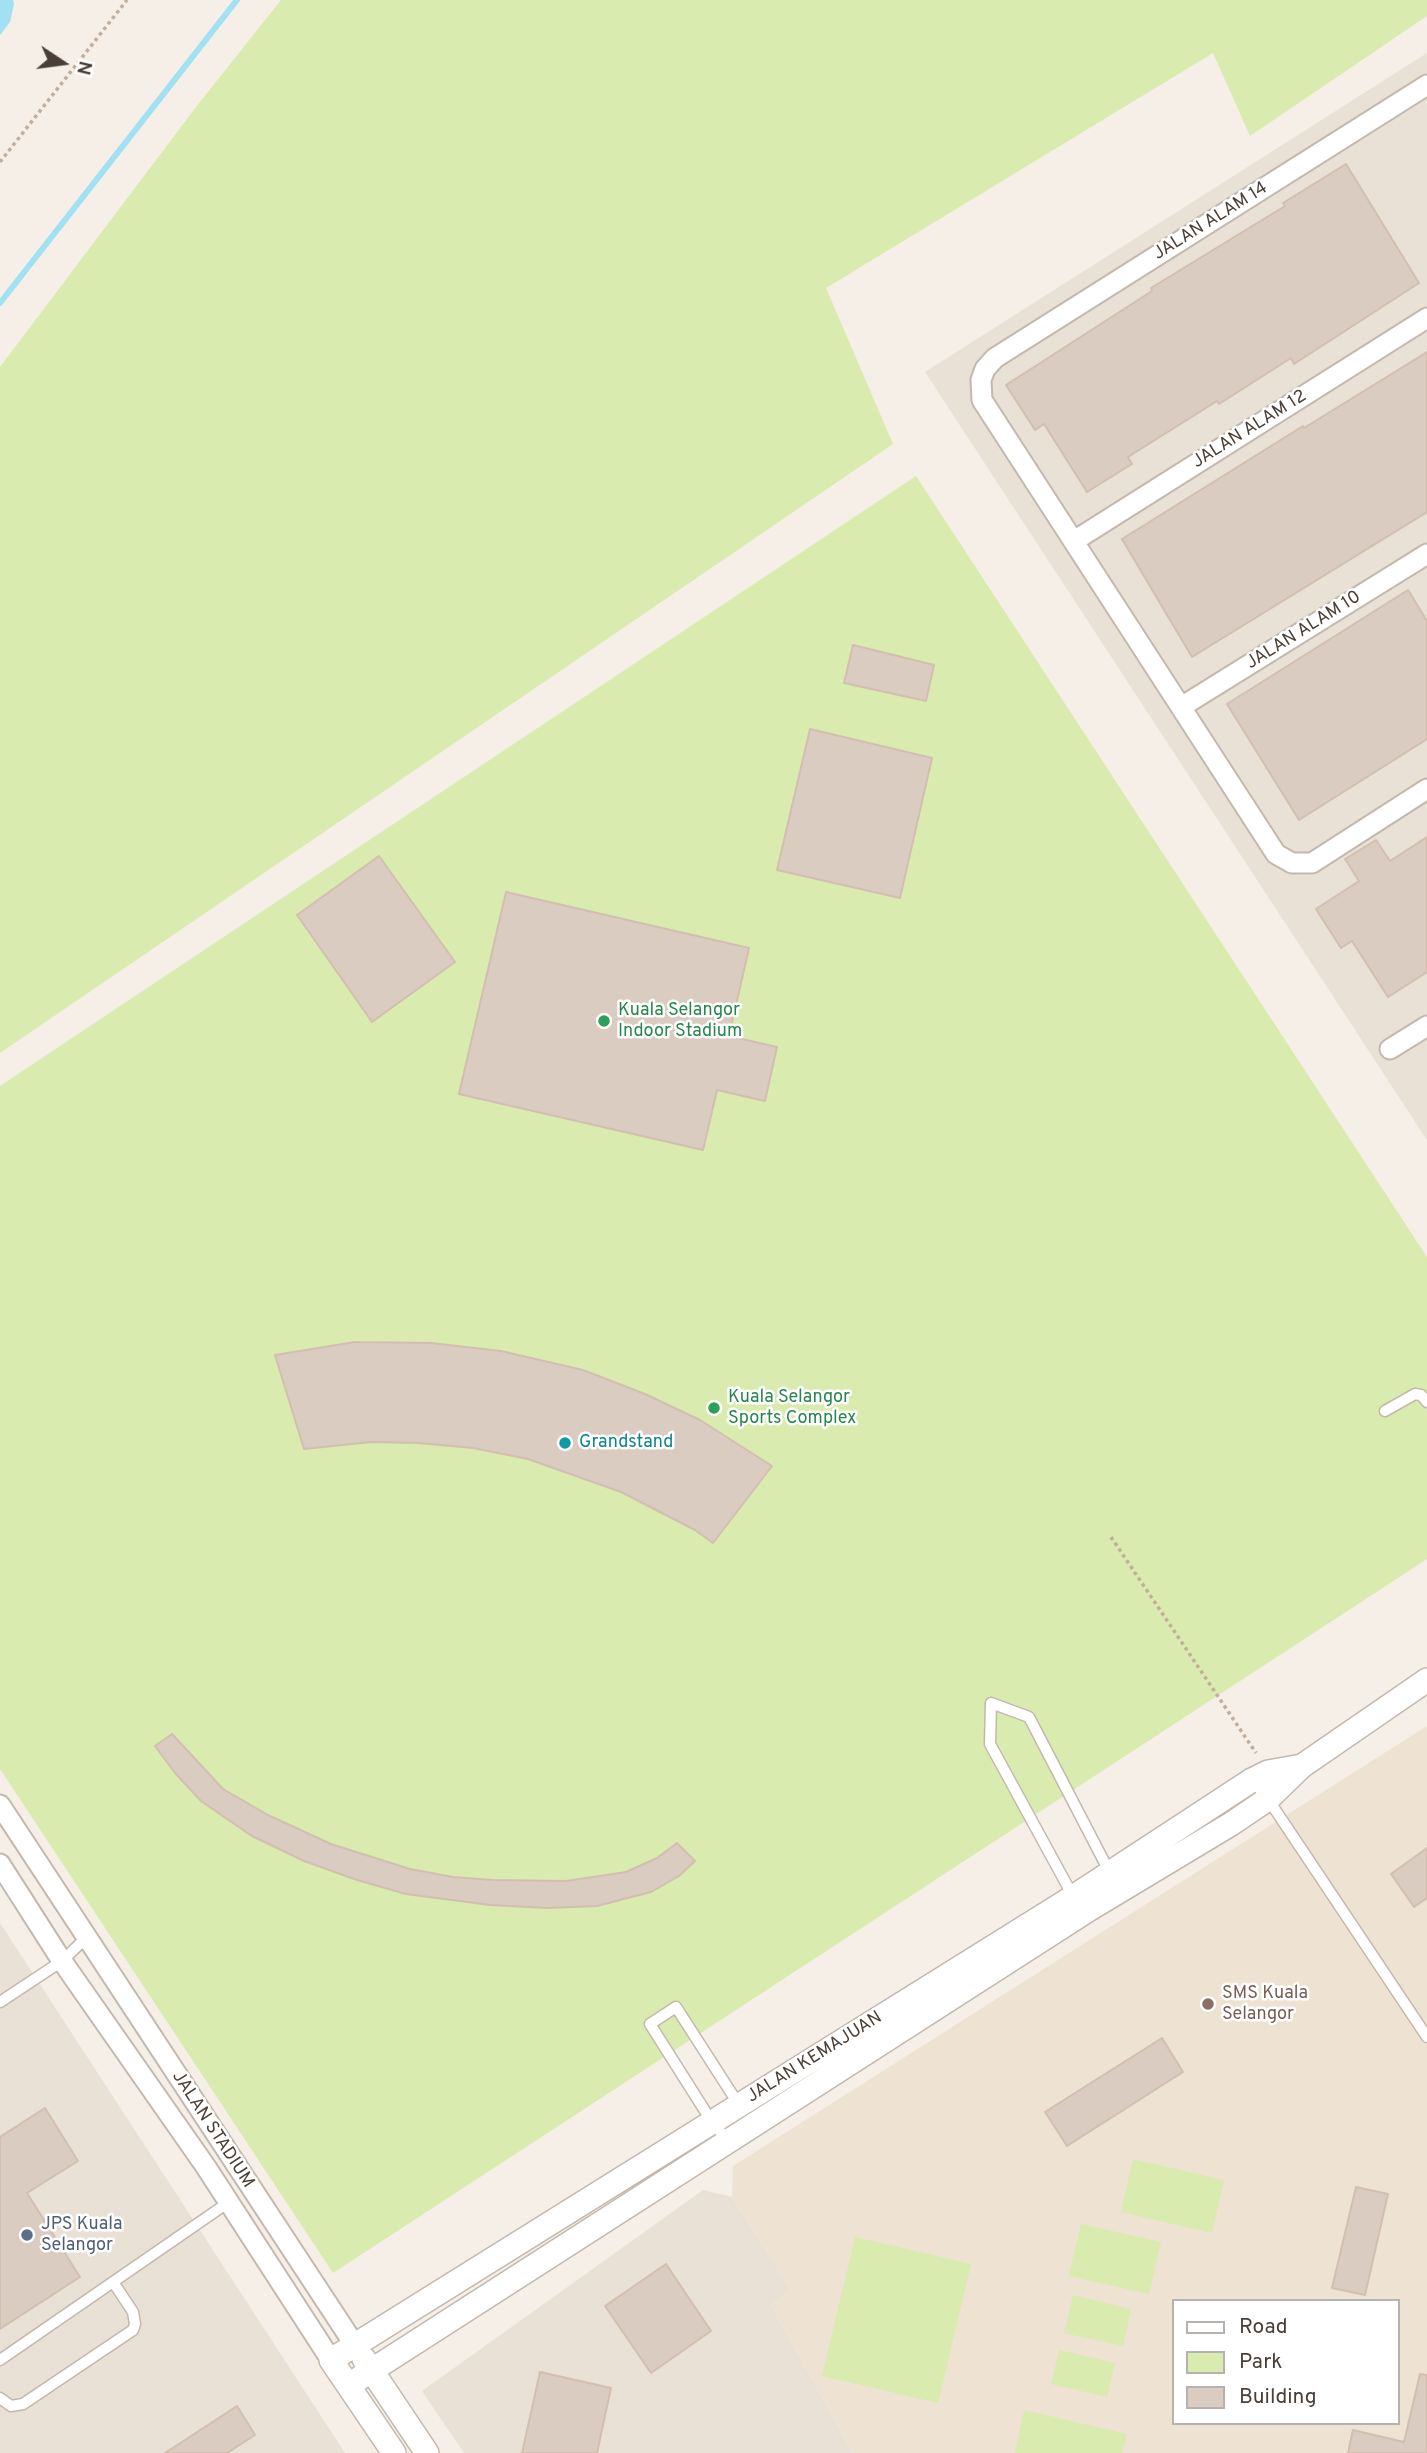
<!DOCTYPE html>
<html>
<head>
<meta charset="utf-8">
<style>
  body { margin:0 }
  #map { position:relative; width:1427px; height:2453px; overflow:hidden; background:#f5efe8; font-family:Overpass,sans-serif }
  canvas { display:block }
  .legend { position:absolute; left:1172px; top:2299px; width:228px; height:126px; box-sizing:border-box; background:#fff; border:2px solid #b6b2af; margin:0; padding:9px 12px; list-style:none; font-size:21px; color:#493f36 }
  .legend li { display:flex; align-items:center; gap:14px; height:35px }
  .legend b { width:35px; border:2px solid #b6b2af }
  .north { position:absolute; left:28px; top:28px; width:70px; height:70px; -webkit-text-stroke:5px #fff; paint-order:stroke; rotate:103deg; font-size:19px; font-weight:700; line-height:28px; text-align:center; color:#493f36 }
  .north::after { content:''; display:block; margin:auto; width:24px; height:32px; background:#493f36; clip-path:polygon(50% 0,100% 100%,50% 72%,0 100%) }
</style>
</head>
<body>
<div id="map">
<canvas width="1427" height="2453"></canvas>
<ul class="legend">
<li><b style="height:9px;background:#fff"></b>Road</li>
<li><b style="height:19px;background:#d9ebaf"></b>Park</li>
<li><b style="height:19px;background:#daccc0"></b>Building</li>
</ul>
<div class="north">N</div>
</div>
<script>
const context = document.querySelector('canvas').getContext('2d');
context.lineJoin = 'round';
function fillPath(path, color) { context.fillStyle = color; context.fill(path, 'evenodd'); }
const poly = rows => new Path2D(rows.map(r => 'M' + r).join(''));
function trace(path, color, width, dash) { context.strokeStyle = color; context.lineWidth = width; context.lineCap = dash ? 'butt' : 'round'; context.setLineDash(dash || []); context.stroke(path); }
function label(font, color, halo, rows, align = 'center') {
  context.font = font + ' Overpass,sans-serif'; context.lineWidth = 5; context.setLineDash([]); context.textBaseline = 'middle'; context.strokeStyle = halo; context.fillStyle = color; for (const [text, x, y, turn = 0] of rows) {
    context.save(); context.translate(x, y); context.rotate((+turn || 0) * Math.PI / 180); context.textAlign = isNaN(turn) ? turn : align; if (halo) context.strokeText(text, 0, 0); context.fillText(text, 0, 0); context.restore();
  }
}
const residential = poly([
  [1427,53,1427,1140,925,372],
  [0,1923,345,2453,0,2453],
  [703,2190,732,2197,791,2290,771,2305,853,2453,464,2453,422,2391]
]);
const education = poly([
  [1427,1726,1427,2453,853,2453,771,2305,791,2290,732,2197,733,2166],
  [1173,2301,1397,2301,1397,2423,1173,2423]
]);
const green = poly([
  [281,0,1427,0,1427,16,1250,136,1213,53,826,288,893,444,0,1053,0,367,196,107],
  [916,476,1427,1257,1427,1559,333,2273,0,1769,0,1086],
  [1133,2159,1224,2180,1212,2233,1121,2212],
  [1081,2224,1161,2242,1149,2294,1069,2276],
  [855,2237,971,2264,938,2403,822,2376],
  [1073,2295,1131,2309,1123,2346,1064,2333],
  [1059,2350,1115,2363,1107,2397,1051,2384],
  [1024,2410,1127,2434,1122,2453,1015,2453]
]);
const water = poly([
  [0,0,13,0,14,4,10,22,0,35]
]);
const stream = poly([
  [0,303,237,0]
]);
const building = poly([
  [1346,164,1419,283,1294,364,1291,358,1219,404,1217,401,1128,457,1132,464,1087,492,1044,424,1035,430,1006,385,1152,291,1151,288,1285,206,1283,203,1346,164],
  [1427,352,1427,512,1192,657,1122,539,1303,426,1304,428,1427,352],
  [1408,590,1427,621,1427,739,1299,820,1227,704,1408,590],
  [853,645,934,665,926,701,844,683,853,645],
  [810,729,932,758,900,898,777,870,810,729],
  [1427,837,1427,972,1388,997,1352,941,1341,948,1316,909,1359,881,1345,859,1376,840,1390,861,1427,837],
  [379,856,455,962,372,1022,297,915,379,856],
  [506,892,749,948,729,1036,777,1047,765,1101,717,1090,703,1150,459,1094,506,892],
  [355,1342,431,1343,501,1351,583,1370,645,1394,700,1420,772,1466,713,1543,695,1530,621,1492,528,1459,473,1448,418,1443,371,1442,304,1449,275,1355,355,1342],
  [172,1734,223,1789,268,1815,331,1844,410,1869,453,1877,493,1880,566,1881,626,1872,657,1858,677,1843,695,1861,679,1876,651,1892,597,1906,548,1908,490,1905,406,1894,357,1880,304,1861,252,1836,227,1819,201,1801,175,1773,155,1746,172,1734],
  [1427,1848,1427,1898,1414,1907,1391,1874,1427,1848],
  [1162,2038,1183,2072,1067,2146,1045,2112,1162,2038],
  [45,2108,78,2161,27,2193,80,2277,0,2329,0,2137,45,2108],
  [1356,2187,1388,2194,1365,2295,1332,2288,1356,2187],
  [666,2264,711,2331,651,2373,605,2306,666,2264],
  [540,2372,611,2388,597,2453,522,2453,540,2372],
  [1420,2374,1427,2375,1427,2453,1348,2453,1353,2430,1404,2442,1420,2374],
  [237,2406,255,2435,227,2453,165,2453,237,2406]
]);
const path = poly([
  [0,162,127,0],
  [1111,1537,1256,1753]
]);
const service = poly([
  [1385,1411,1415,1394,1421,1395,1427,1402],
  [1252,1780,1268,1799,1427,2037],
  [1074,1898,990,1744,991,1703,1029,1717,1110,1873],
  [0,2002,62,1961,87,1937],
  [728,2141,712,2122,650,2024,676,2007,739,2105],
  [0,2360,229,2202],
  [0,2398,11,2406,23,2404,133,2330,135,2324,133,2312,113,2282]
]);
const minor = poly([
  [1427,85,995,358,985,369,981,380,982,400,1276,854,1292,863,1312,863,1427,789],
  [1074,541,1427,318],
  [1181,707,1427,554],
  [1390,1049,1427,1026],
  [0,1805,354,2344],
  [0,1864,62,1961,206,2167,331,2360]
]);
const tertiary = poly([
  [364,2359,427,2453],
  [349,2385,1088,1910,1231,1824,1268,1799,1302,1766,1427,1680],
  [394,2453,331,2360,1073,1897,1252,1780,1268,1772,1302,1766]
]);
const markers = [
  [604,1021,7,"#2e9e5b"],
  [714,1408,7,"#2e9e5b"],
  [565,1443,7,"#0f9aa8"],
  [1208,2004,7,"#8d6e63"],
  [27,2235,7,"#5c6f8a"]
];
const streetNames = [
  ["JALAN ALAM 14",1211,222,-32],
  ["JALAN ALAM 12",1250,430,-32],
  ["JALAN ALAM 10",1304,631,-32],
  ["JALAN KEMAJUAN",815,2058,-32],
  ["JALAN STADIUM",212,2130,57]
];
const leisureNames = [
  ["Kuala Selangor",618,1011],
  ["Indoor Stadium",618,1032],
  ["Kuala Selangor",728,1398],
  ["Sports Complex",728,1419]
];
const cultureNames = [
  ["Grandstand",579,1443]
];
const educationNames = [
  ["SMS Kuala",1222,1994],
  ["Selangor",1222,2015]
];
const serviceNames = [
  ["JPS Kuala",41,2225],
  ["Selangor",41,2246]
];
fillPath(residential, '#e9e0d6');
fillPath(education, '#eee2d2');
fillPath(green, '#d9ebaf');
fillPath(water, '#a2e0f4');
trace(stream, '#a2e0f4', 6);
fillPath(building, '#daccc0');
trace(building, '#d2bfb0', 2);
trace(service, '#c4b8ad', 13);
trace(minor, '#c4b8ad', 23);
trace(tertiary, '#c4b8ad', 26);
trace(path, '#c3ae9b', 3.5, [3.5, 3.5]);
trace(service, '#fff', 10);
trace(minor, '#fff', 19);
trace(tertiary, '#fff', 23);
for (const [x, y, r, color] of markers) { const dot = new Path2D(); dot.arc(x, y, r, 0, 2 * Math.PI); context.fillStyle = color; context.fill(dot); trace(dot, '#fff', 2.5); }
label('18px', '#493f36', '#fff', streetNames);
label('18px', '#27864d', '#fff', leisureNames, 'left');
label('18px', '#0d838f', '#fff', cultureNames, 'left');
label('18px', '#785e54', '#fff', educationNames, 'left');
label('18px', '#4e5e75', '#fff', serviceNames, 'left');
</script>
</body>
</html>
